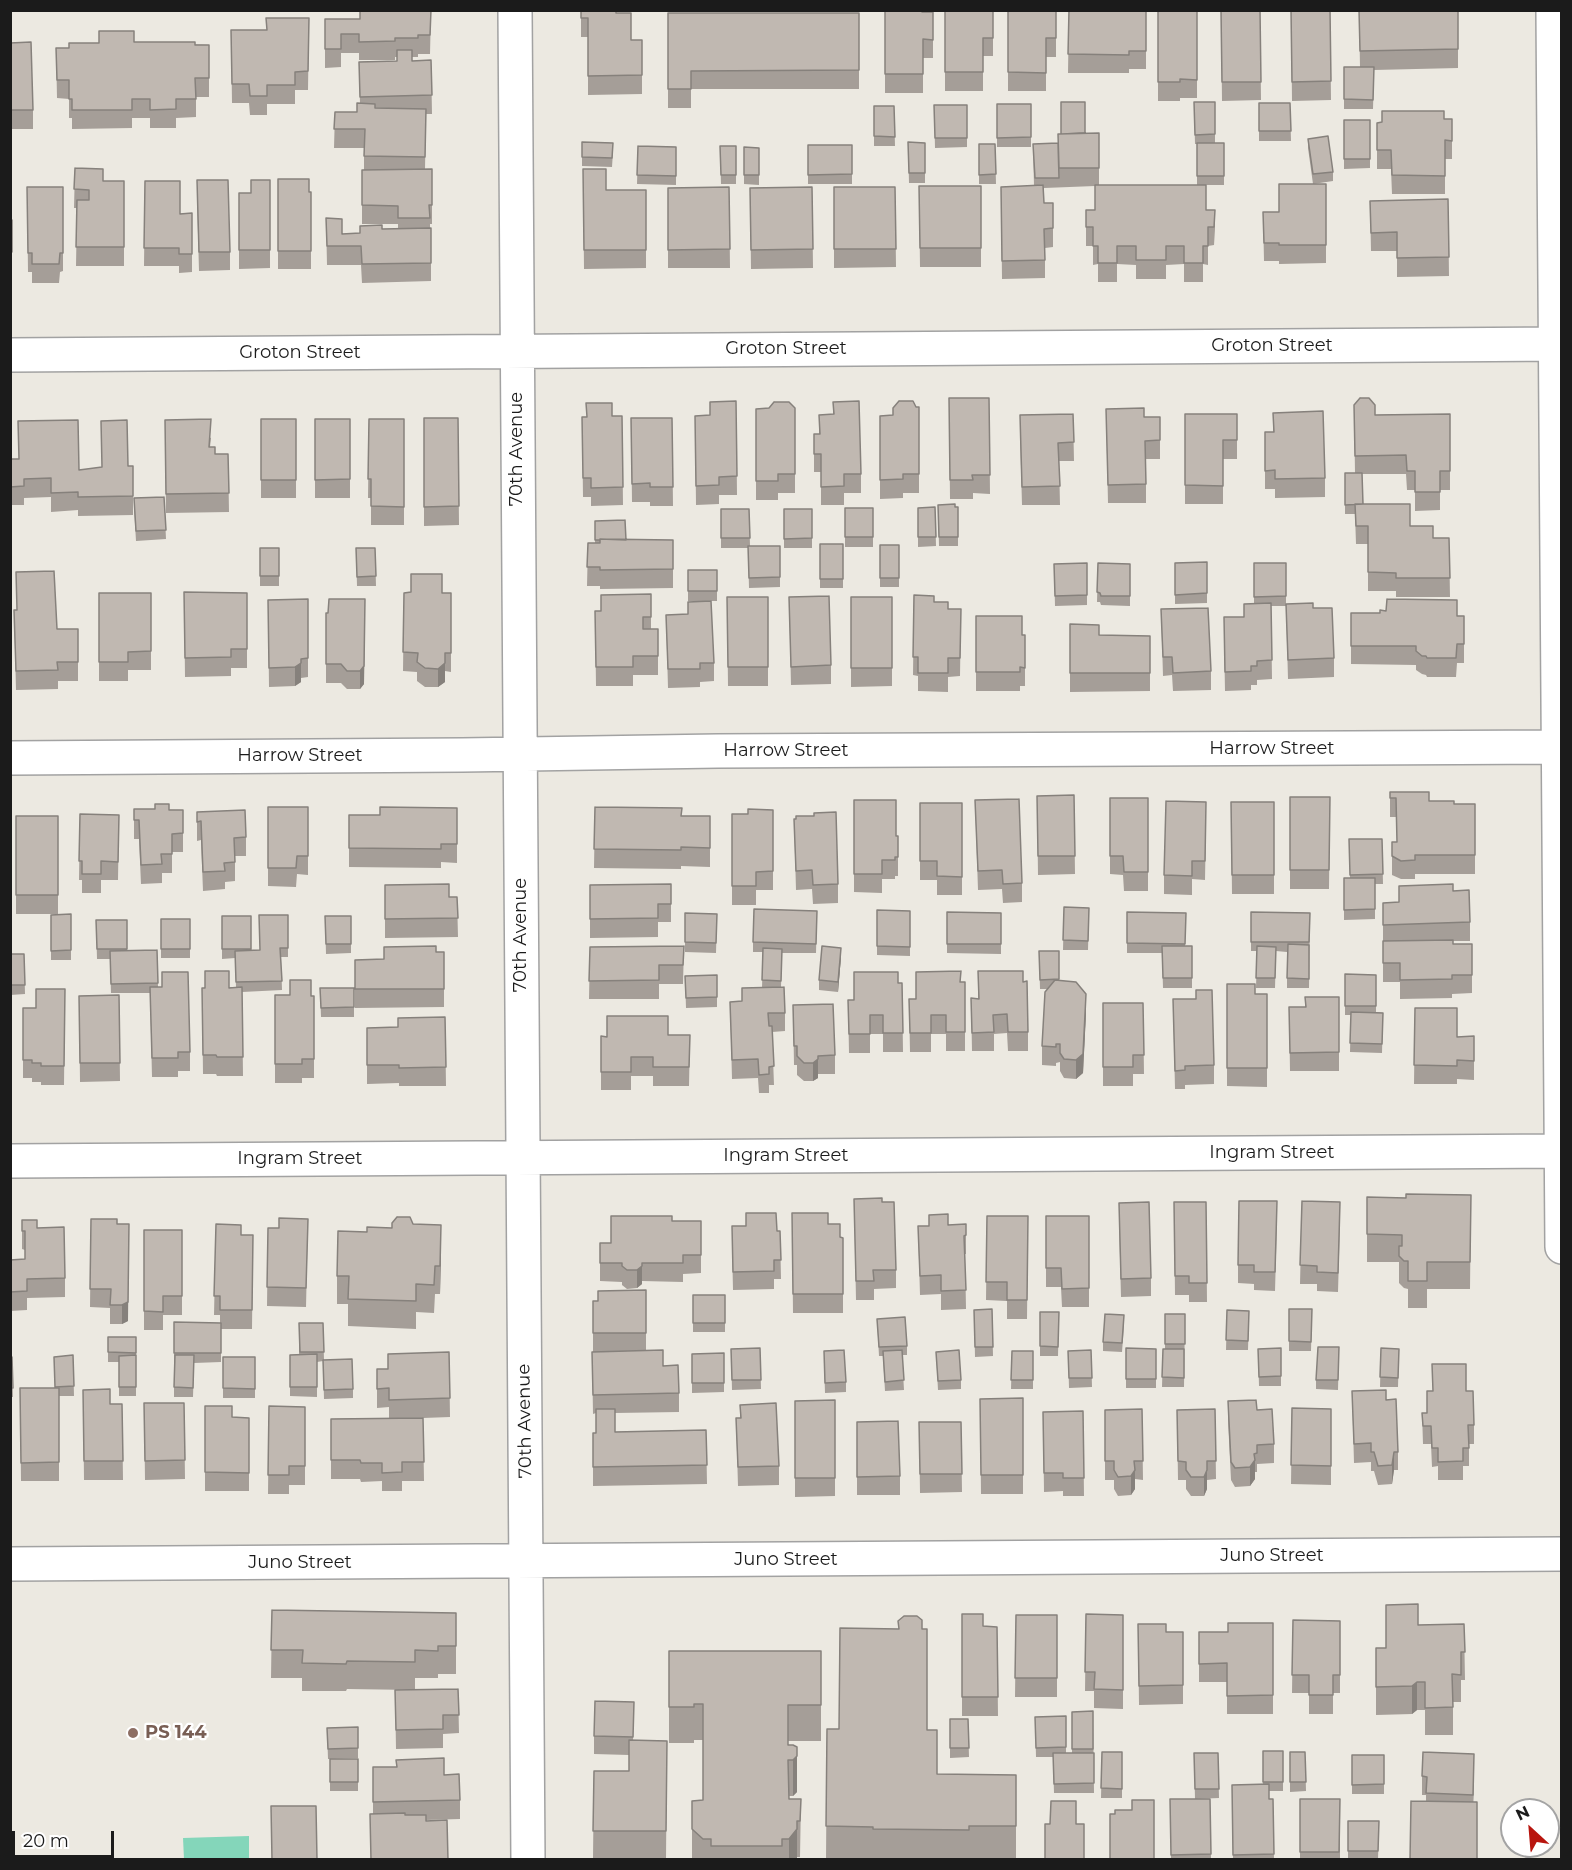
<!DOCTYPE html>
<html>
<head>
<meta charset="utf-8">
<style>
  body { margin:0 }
  #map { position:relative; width:1572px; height:1870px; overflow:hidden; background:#ece9e1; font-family:Montserrat,sans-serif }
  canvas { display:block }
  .frame { position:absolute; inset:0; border:12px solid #1b1b1b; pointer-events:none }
  .north { position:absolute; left:1500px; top:1798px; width:60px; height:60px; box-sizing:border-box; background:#fff; border:2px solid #a4a4a4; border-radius:50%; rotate:334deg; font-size:16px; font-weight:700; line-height:24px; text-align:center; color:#1b1b1b }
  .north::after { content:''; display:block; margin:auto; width:21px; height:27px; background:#b8150e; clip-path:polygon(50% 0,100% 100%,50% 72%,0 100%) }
  .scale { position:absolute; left:12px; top:1831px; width:102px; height:27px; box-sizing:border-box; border:3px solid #1b1b1b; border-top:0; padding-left:8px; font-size:18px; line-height:21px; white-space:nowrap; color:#1b1b1b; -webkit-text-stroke:4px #fff; paint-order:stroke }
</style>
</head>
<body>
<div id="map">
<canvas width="1572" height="1870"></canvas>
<div class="frame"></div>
<div class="north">N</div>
<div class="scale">20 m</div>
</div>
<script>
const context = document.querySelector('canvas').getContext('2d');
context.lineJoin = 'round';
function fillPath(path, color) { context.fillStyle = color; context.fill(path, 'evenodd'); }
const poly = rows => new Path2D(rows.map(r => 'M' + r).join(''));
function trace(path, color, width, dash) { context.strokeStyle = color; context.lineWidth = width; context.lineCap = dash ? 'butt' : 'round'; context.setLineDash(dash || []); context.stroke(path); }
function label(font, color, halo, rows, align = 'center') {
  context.font = font + ' Montserrat,sans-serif'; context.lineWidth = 4.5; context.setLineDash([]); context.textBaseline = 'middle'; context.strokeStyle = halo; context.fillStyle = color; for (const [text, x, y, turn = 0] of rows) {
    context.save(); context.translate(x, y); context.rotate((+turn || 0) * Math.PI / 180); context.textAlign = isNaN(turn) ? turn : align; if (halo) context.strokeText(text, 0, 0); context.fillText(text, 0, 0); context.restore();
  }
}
const pitch = poly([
  [249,1836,249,1859,184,1859,183,1838]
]);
const minor = poly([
  [515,10,528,1860],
  [1553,10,1562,1247],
  [10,355,1562,344],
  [10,758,462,755,718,751,1562,747],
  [10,1161,1562,1151],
  [10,1564,1562,1554]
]);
const wall = poly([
  [431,10,430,54,418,54,418,57,412,57,412,61,431,60,432,114,426,114,425,169,432,169,432,224,430,224,430,228,431,228,431,281,362,283,361,265,327,265,326,218,342,234,360,233,382,229,398,229,398,224,362,224,362,170,364,170,364,148,334,148,335,112,357,112,360,104,359,62,397,61,397,57,395,57,395,60,359,60,359,53,341,53,341,67,325,68,325,19,360,19],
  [581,10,631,40,642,40,642,94,588,95,588,37,581,37],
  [945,10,993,10,993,56,983,56,983,91,945,91],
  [1008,10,1056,11,1056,57,1046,57,1046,91,1008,91],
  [1069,10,1146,10,1146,69,1129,69,1129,73,1068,73],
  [1158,10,1197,10,1197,98,1180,98,1180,101,1158,101],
  [1260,10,1261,100,1222,101,1221,11],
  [1291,10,1330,10,1331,100,1292,101],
  [1359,10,1458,49,1458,68,1374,70,1373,109,1344,109,1344,67,1360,67],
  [885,11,933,12,933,58,923,58,923,93,885,93],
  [668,13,859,13,859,89,691,89,691,108,668,108],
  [309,18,308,90,295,90,295,104,267,104,267,115,250,115,249,103,232,103,231,30,266,30],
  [134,42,209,45,209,97,196,97,196,117,176,118,176,128,150,128,150,118,132,118,132,128,72,129,72,118,69,118,69,99,57,98,56,48,69,48],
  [10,43,33,110,33,129,10,129],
  [1194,102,1215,102,1215,143,1224,143,1224,185,1205,185,1206,210,1215,210,1215,229,1214,245,1208,246,1208,265,1203,264,1203,282,1184,282,1184,264,1166,265,1166,279,1136,279,1136,265,1117,264,1117,282,1098,282,1098,264,1093,265,1093,246,1086,246,1086,210,1095,210,1095,186,1044,188,1044,203,1053,228,1053,247,1045,248,1045,278,1002,279,1001,187,1034,186,1033,144,1058,143,1085,133,1099,133,1099,185,1197,185,1197,144,1195,144],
  [1259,103,1290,103,1291,141,1259,141],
  [997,104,1031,104,1031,147,997,147],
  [934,105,967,105,967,147,935,148],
  [874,106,894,106,895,146,874,146],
  [1444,119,1452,119,1452,159,1445,159,1445,194,1392,194,1391,169,1377,169,1377,123],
  [1344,120,1370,120,1370,168,1344,169],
  [1308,139,1333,172,1333,181,1313,184,1308,148],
  [582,142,613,152,612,167,582,166],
  [908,142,925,143,925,183,909,183],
  [979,144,995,144,996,184,979,184],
  [808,145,852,145,852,184,808,184],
  [638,146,676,147,676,185,637,184],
  [720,146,736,146,736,184,721,184],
  [744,147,759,148,759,185,744,184],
  [75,168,103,181,124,181,124,266,76,266,77,208,74,208],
  [583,169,606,190,646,190,646,268,584,269],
  [278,179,309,192,311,192,311,269,278,269],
  [270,180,270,268,239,269,239,193,251,193],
  [145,181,180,214,192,213,192,272,179,273,179,266,144,266],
  [1326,184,1326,263,1279,264,1279,261,1264,261,1263,212,1279,212],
  [919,186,981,186,981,267,920,267],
  [27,187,63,187,63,271,60,272,59,283,32,283,32,272,28,272],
  [729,187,730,268,668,268,668,188],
  [812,187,813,268,751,269,750,188],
  [834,187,895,187,896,267,834,268],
  [197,199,230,252,230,270,199,271],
  [1448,199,1449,276,1397,277,1397,251,1371,251,1370,201],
  [10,220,12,252,12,270,10,270],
  [949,398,989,398,990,494,973,493,973,499,950,499],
  [736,401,737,495,719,495,719,504,696,505,695,416,710,415],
  [833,402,861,474,861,493,844,493,844,505,821,505,821,472,814,472,814,434,819,434,819,415,833,415],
  [1354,405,1375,415,1450,414,1450,490,1440,490,1440,510,1415,511,1415,490,1407,490,1406,474,1362,474,1363,504,1410,526,1433,538,1449,538,1450,597,1396,597,1396,591,1368,591,1368,544,1356,544,1355,514,1345,514,1345,473,1355,473],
  [916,407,919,407,919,493,903,493,903,498,880,499,880,416,893,415],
  [795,408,795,493,778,493,778,500,756,500,756,409],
  [1106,409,1144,417,1160,417,1160,459,1146,459,1146,503,1108,503],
  [1273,413,1325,478,1325,497,1275,498,1275,489,1265,489,1265,432,1273,432],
  [1073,414,1074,461,1059,461,1060,505,1022,505,1020,433],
  [1185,414,1237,414,1237,459,1223,459,1223,504,1185,504],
  [612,416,622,416,623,505,591,506,591,497,583,497,582,417],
  [424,418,458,418,459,525,424,526],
  [631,418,672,418,673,506,650,506,650,502,632,502],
  [261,419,296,419,296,498,261,498],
  [315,419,350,419,350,498,315,498],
  [369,419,404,419,404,525,371,525,371,498,368,498],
  [165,420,211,438,210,447,215,454,228,454,229,512,166,513],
  [18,421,79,470,133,466,133,515,78,516,78,510,51,512,51,497,24,498,24,505,10,505,10,459,19,459],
  [164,497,166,539,136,541,134,507],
  [938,505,958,507,958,546,939,546],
  [935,507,936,546,918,547,918,508],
  [845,508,873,508,873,547,845,547],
  [721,509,749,509,750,546,780,546,780,587,749,588,748,548,721,548],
  [784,509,812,509,812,548,784,548],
  [595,521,626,540,673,540,673,588,600,589,600,586,587,586,588,543,595,543],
  [820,544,843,544,843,588,820,588],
  [880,545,899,545,899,587,880,587],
  [260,548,279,548,279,586,260,586],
  [356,548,375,548,376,586,357,586],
  [1207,562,1207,603,1175,604,1175,563],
  [1087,563,1087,605,1055,606,1054,564],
  [1098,563,1130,564,1130,606,1101,605,1100,602,1097,602],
  [1254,563,1286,563,1286,604,1313,608,1334,658,1334,677,1288,679,1286,606,1271,606,1272,679,1257,680,1257,685,1251,685,1251,690,1225,691,1224,636,1244,617,1254,603],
  [688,570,717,570,717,601,688,601],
  [184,592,247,593,247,668,231,668,231,676,185,677],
  [99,593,151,593,151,670,128,670,128,681,99,681],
  [404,593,451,593,451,672,445,671,445,682,438,687,425,687,417,681,417,672,403,671],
  [651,594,651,629,658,629,658,675,633,675,633,686,596,686,595,611,601,611],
  [914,595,934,602,948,609,961,609,960,676,948,677,948,692,918,691,918,676,913,675],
  [727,597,768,597,768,686,728,686],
  [789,597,831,665,831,684,791,685],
  [851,597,892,597,892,686,851,687],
  [308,599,308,677,301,678,301,682,295,686,269,687,268,600],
  [365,599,364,684,360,689,347,689,341,683,326,683,326,613,328,613],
  [1161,609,1211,671,1211,690,1173,691,1172,675,1163,676],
  [14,610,57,629,78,629,78,681,58,681,58,689,16,690],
  [1351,613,1464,616,1464,663,1457,663,1456,677,1427,677,1426,675,1422,674,1416,670,1416,665,1351,664],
  [688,614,714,663,714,681,700,682,700,687,668,688,666,615],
  [976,616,1022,635,1025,668,1025,686,1020,686,1020,691,976,691],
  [1070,624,1099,635,1150,636,1150,691,1070,692],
  [1390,792,1429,801,1454,804,1475,804,1475,874,1415,874,1415,879,1401,879,1392,875,1392,842,1397,842,1396,817,1390,817],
  [1074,795,1075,874,1038,875,1037,796],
  [1290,797,1330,797,1329,889,1290,889],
  [1110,798,1148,798,1148,891,1124,891,1123,875,1110,874],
  [854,800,896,836,898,836,898,876,895,876,895,879,882,879,882,893,854,892],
  [975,800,1022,883,1022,902,1003,903,1002,889,978,890],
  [1231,802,1274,802,1274,894,1232,894],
  [920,803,962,803,962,895,937,895,937,880,920,880],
  [268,807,308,807,308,875,297,874,296,887,268,886],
  [595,807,682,816,710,816,710,867,681,866,681,869,594,868],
  [457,808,457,863,441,862,441,868,349,867,349,815,380,815],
  [134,809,183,810,183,852,172,852,172,873,162,873,162,883,141,884,139,839,134,839],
  [773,810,773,890,756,890,756,905,732,905,732,814,748,814],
  [197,812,246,837,246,856,235,856,235,881,225,882,225,889,203,891,201,840,197,841],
  [80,814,119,815,118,880,101,880,101,893,82,893,82,880,79,880],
  [16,816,58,816,58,914,16,914],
  [794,819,838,884,838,903,813,904,812,889,796,890],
  [1206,821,1205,880,1192,879,1192,895,1164,894,1164,875],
  [1349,839,1382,839,1383,884,1375,884,1375,919,1344,920,1344,878,1350,878],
  [671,884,671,922,658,922,658,937,590,938,590,885],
  [385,885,449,897,457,897,458,937,385,938],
  [1453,891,1470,922,1470,941,1453,941,1453,944,1472,944,1472,993,1452,994,1452,998,1400,999,1400,982,1383,982,1383,903,1399,902],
  [1064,907,1089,908,1088,950,1063,950],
  [877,910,910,911,910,956,877,955],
  [817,911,816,953,782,953,781,987,785,1013,785,1031,772,1032,774,1085,769,1085,769,1093,759,1093,758,1078,732,1079,730,1002,742,1001,742,988,762,988,763,952,753,952,753,942],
  [947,912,1001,913,1001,954,947,953],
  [1127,912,1186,913,1185,946,1192,946,1192,988,1163,988,1162,953,1127,953],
  [1251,912,1310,913,1309,988,1287,988,1287,952,1276,951,1275,988,1256,988,1257,951,1251,951],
  [685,913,717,914,716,953,685,952],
  [71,914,71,960,51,960,51,915],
  [288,915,288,957,281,957,282,990,242,992,243,1076,217,1076,216,1074,203,1074,202,988,236,987,235,958,222,959,222,916,251,916,251,950,260,950],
  [325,916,351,916,351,953,326,954],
  [161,919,190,919,190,958,161,958],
  [96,920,127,920,127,950,157,950,158,987,162,987,162,972,190,1052,190,1071,178,1071,178,1077,152,1077,150,993,111,993,110,959,97,959],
  [684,946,683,984,659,984,659,999,589,999,590,947],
  [1039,951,1059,951,1059,981,1086,1013,1083,1073,1076,1079,1064,1078,1060,1071,1060,1062,1056,1063,1056,1066,1042,1065,1042,1046,1048,989,1040,989],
  [436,952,444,952,444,1007,355,1008,355,960,384,959],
  [10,954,24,954,25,994,10,995],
  [841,957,838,992,819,990,819,980],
  [978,971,1023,982,1028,1032,1028,1051,1008,1051,1007,1033,994,1034,994,1051,972,1051,971,998,978,999],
  [1345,974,1376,975,1376,1012,1383,1013,1382,1053,1350,1052,1351,1015,1345,1015],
  [717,975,717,1007,686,1008,685,976],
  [960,982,965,982,965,1051,946,1051,946,1034,931,1034,931,1052,910,1052,909,999,916,999],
  [898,983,902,983,903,1052,883,1052,883,1034,870,1034,870,1053,849,1053,848,1000,854,1000],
  [1227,984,1255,994,1267,994,1267,1087,1227,1086],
  [320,988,354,988,354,1017,321,1017],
  [65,989,64,1085,41,1085,41,1082,32,1082,32,1078,23,1078,23,1008,36,1008],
  [119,995,120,1081,80,1082,79,996],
  [275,995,314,996,314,1078,302,1078,302,1083,275,1083],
  [1305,997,1339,997,1339,1071,1290,1071,1289,1007,1305,1007],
  [1173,999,1214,1065,1214,1084,1185,1085,1185,1089,1175,1089],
  [1103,1003,1143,1003,1144,1074,1133,1074,1133,1086,1103,1086],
  [793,1005,835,1055,835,1074,818,1074,818,1078,813,1081,804,1081,797,1075,797,1065,794,1065],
  [1415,1008,1457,1037,1474,1036,1474,1080,1457,1079,1457,1084,1414,1084],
  [445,1017,446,1086,399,1086,399,1083,367,1084,367,1028,398,1027],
  [668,1035,690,1035,689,1086,653,1086,653,1076,631,1076,631,1090,601,1090,601,1036],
  [1471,1195,1470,1289,1427,1289,1427,1308,1408,1308,1408,1289,1404,1288,1399,1283,1399,1262,1367,1262,1367,1197,1406,1198],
  [854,1199,882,1202,896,1270,896,1288,874,1289,874,1300,856,1300],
  [1302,1201,1340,1221,1338,1292,1317,1291,1317,1284,1300,1284],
  [1174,1202,1206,1202,1207,1302,1189,1302,1189,1295,1175,1295],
  [792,1213,828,1224,840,1237,843,1238,843,1313,793,1313],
  [929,1215,948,1225,966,1224,966,1254,965,1254,966,1309,941,1310,941,1294,920,1295,918,1226,929,1226],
  [987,1216,1028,1216,1027,1319,1007,1319,1007,1301,986,1300],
  [1046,1216,1089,1216,1089,1307,1062,1307,1061,1287,1046,1287],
  [91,1219,128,1321,122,1324,110,1324,110,1308,90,1307],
  [308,1219,306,1307,267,1306,268,1228,279,1228],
  [22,1220,37,1228,65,1278,65,1297,27,1298,27,1310,10,1311,10,1260,25,1259,25,1250,22,1249],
  [1277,1220,1275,1291,1254,1290,1254,1284,1238,1283,1238,1265],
  [672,1221,701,1221,701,1273,683,1274,683,1282,642,1281,642,1284,637,1288,627,1289,622,1285,622,1282,600,1281,600,1243,611,1243],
  [1119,1221,1151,1278,1151,1296,1121,1297],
  [216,1224,241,1235,253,1235,252,1329,221,1329,221,1362,194,1363,193,1397,174,1397,174,1322,220,1323,220,1315,214,1315],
  [413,1224,441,1252,440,1294,435,1294,434,1313,416,1312,416,1329,348,1326,348,1304,337,1304,337,1276,367,1232,392,1228],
  [144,1230,182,1230,182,1315,163,1315,163,1330,144,1330],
  [777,1231,780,1231,781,1279,774,1279,774,1289,733,1290,732,1245],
  [646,1290,646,1351,663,1366,679,1393,679,1412,615,1413,615,1432,706,1430,707,1484,593,1486,593,1433,596,1433,596,1413,593,1414,592,1352,593,1352,593,1301,598,1301],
  [693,1295,725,1295,725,1332,693,1332],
  [992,1309,993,1356,975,1357,974,1310],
  [1289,1309,1312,1309,1311,1351,1289,1351],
  [1227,1310,1249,1311,1248,1350,1226,1350],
  [1040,1312,1059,1312,1058,1356,1040,1356],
  [1165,1314,1185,1314,1184,1387,1162,1387,1163,1349,1165,1349],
  [877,1319,907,1346,907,1355,902,1355,904,1390,885,1391,883,1356,879,1356],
  [299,1323,323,1323,324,1360,353,1389,353,1398,324,1399,323,1361,317,1362,317,1397,290,1396,290,1355,299,1355],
  [1124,1325,1122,1352,1103,1351,1103,1342],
  [108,1337,136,1337,136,1396,119,1396,119,1362,108,1362],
  [1339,1347,1338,1390,1316,1389,1316,1380],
  [760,1348,761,1389,732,1390,731,1349],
  [1126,1348,1156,1349,1156,1388,1126,1388],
  [1281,1348,1281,1386,1259,1386,1258,1349],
  [1381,1348,1399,1349,1398,1387,1380,1387],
  [1091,1350,1092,1387,1069,1388,1068,1351],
  [1012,1351,1033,1351,1033,1389,1011,1389],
  [449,1352,450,1417,423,1418,424,1481,402,1481,402,1491,382,1491,382,1481,361,1482,360,1479,331,1479,331,1419,389,1418,389,1407,377,1408,377,1388,388,1369],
  [936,1352,961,1380,961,1389,938,1390],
  [724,1353,724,1392,692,1393,692,1354],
  [73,1355,74,1396,59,1396,59,1481,21,1481,20,1388,55,1388,54,1357],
  [10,1357,12,1357,13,1397,10,1397],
  [223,1357,255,1357,255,1398,223,1398],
  [824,1360,846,1382,846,1392,825,1393],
  [1432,1364,1466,1391,1474,1425,1474,1444,1469,1444,1469,1466,1463,1466,1463,1480,1438,1480,1438,1466,1432,1467,1431,1444,1423,1444,1422,1413,1427,1413,1433,1391],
  [83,1390,110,1404,122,1404,123,1480,84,1480],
  [1352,1391,1386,1400,1398,1452,1398,1470,1394,1470,1392,1484,1378,1485,1374,1471,1371,1471,1371,1462,1354,1463],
  [1023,1398,1023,1494,981,1494,980,1399],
  [835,1400,835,1496,795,1497,795,1401],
  [1228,1401,1257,1410,1274,1444,1274,1463,1257,1464,1257,1472,1255,1472,1255,1479,1250,1486,1235,1487,1231,1480,1228,1420],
  [144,1403,184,1403,185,1479,145,1480],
  [740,1405,779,1466,779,1485,738,1486,736,1418,740,1418],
  [205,1406,232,1417,249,1418,249,1491,205,1491],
  [269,1406,305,1407,305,1485,289,1485,289,1494,268,1494],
  [1292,1408,1331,1409,1331,1485,1291,1484],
  [1142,1409,1143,1480,1135,1479,1135,1489,1131,1495,1118,1496,1114,1489,1114,1480,1105,1480,1105,1410],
  [1215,1409,1216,1479,1207,1480,1207,1489,1204,1496,1191,1496,1186,1489,1186,1480,1178,1480,1177,1410],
  [1083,1411,1084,1496,1063,1496,1063,1491,1044,1492,1043,1412],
  [857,1422,900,1476,900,1495,857,1495],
  [919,1422,961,1422,962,1492,920,1493],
  [272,1610,456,1640,456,1674,438,1674,438,1678,415,1678,415,1690,458,1689,459,1733,443,1734,443,1748,396,1749,395,1690,414,1690,347,1689,346,1691,302,1691,302,1678,271,1678],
  [962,1614,983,1626,997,1627,998,1716,962,1716],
  [1086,1614,1123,1615,1123,1709,1094,1708,1094,1691,1085,1691],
  [1016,1615,1057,1615,1057,1697,1015,1697],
  [1293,1620,1340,1621,1340,1693,1333,1693,1333,1714,1309,1714,1309,1693,1292,1693],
  [1273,1623,1273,1714,1227,1714,1227,1682,1199,1682,1199,1632,1228,1632],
  [1138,1624,1166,1632,1183,1632,1183,1704,1139,1705],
  [1464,1624,1465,1680,1461,1680,1461,1702,1453,1702,1453,1735,1425,1735,1425,1710,1417,1710,1412,1714,1376,1715,1376,1648,1386,1648,1418,1625],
  [922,1629,927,1730,937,1774,1016,1775,1016,1860,826,1860,827,1729,839,1729],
  [669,1651,821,1651,821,1741,788,1741,788,1745,797,1747,797,1792,793,1796,789,1796,789,1799,801,1799,800,1857,797,1857,797,1860,692,1860,692,1801,703,1800,703,1740,694,1740,694,1743,669,1743],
  [634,1702,633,1740,667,1741,666,1859,593,1858,594,1771,629,1771,629,1755,594,1754,594,1736],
  [1093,1711,1094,1793,1054,1793,1053,1757,1036,1757,1035,1717,1066,1716,1066,1753,1072,1753,1072,1712],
  [950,1719,968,1719,969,1757,950,1758],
  [358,1727,358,1758,328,1759,327,1728],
  [1263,1751,1283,1751,1283,1791,1269,1791,1269,1799,1273,1799,1274,1860,1233,1860,1232,1785,1263,1784],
  [1102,1752,1122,1752,1122,1798,1101,1798],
  [1290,1752,1305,1752,1306,1791,1290,1792],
  [1194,1753,1218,1753,1219,1798,1195,1799],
  [1352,1755,1384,1755,1384,1794,1352,1794],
  [330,1759,358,1759,358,1791,330,1791],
  [373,1767,444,1775,460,1800,460,1819,426,1820,448,1860,373,1814],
  [1474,1773,1473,1802,1426,1801,1426,1795,1422,1795,1422,1776],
  [1170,1799,1210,1799,1211,1860,1171,1860],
  [1300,1799,1340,1799,1340,1860,1300,1860],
  [1348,1821,1379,1821,1378,1860,1348,1860]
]);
const shadedWall = poly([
  [365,599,364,684,360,689,360,671],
  [301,659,301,682,295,686,295,667],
  [445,663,445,682,438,687,438,669],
  [841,948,841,957,838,992,838,982],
  [1086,994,1086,1013,1083,1073,1076,1079,1076,1060],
  [818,1059,818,1078,813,1081,813,1063],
  [129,1224,128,1321,122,1324,122,1305],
  [441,1225,441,1252,440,1294,440,1266],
  [642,1266,642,1284,637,1288,637,1270],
  [1394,1452,1394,1470,1392,1484,1392,1465],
  [1255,1460,1255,1479,1250,1486,1250,1467],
  [1135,1470,1135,1489,1131,1495,1131,1476],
  [1207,1470,1207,1489,1204,1496,1204,1477],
  [1417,1682,1417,1710,1412,1714,1412,1686],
  [1474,1754,1474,1773,1473,1813,1473,1795],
  [797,1756,797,1792,793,1796,793,1760],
  [797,1821,797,1860,789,1860,789,1839]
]);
const building = poly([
  [360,10,431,10,430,35,418,35,418,38,395,38,395,41,359,42,359,34,341,34,341,49,325,49,325,19,360,19,360,10],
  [581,10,616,10,616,13,631,13,631,40,642,40,642,75,588,76,588,18,581,18,581,10],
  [945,10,993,10,993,38,983,38,983,72,945,72,945,10],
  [1008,10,1056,11,1056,38,1046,38,1046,73,1008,72,1008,10],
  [1069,10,1146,10,1146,51,1129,51,1129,55,1068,54,1069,10],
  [1158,10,1197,10,1197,80,1180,79,1180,82,1158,82,1158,10],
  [1260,10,1261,82,1222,82,1221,11,1260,10],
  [1291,10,1330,10,1331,81,1292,82,1291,10],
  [1359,10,1458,10,1458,49,1360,51,1359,10],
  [885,11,922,11,922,12,933,12,933,40,923,39,923,74,885,74,885,11],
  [668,13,859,13,859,70,691,71,691,89,668,89,668,13],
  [266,18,309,18,308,71,295,72,295,85,267,85,267,96,250,96,249,84,232,84,231,30,267,30,266,18],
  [99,31,134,31,134,42,195,42,195,45,209,45,209,78,195,78,196,99,176,99,176,109,150,110,150,99,132,99,132,110,72,110,72,99,69,99,69,80,57,80,56,48,69,48,69,43,99,43,99,31],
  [31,42,33,110,10,110,10,43,31,42],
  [397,50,412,50,412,61,431,60,432,95,360,97,359,62,397,61,397,50],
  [1344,67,1374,67,1373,100,1344,99,1344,67],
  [1061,102,1085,102,1085,133,1061,134,1061,102],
  [1194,102,1215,102,1215,134,1195,135,1194,102],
  [357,103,375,104,375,108,426,109,425,157,364,156,365,129,334,129,335,112,357,112,357,103],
  [1259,103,1290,103,1291,131,1259,131,1259,103],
  [997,104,1031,104,1031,137,997,138,997,104],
  [934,105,967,105,967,138,935,138,934,105],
  [874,106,894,106,895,137,874,136,874,106],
  [1382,111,1444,111,1444,119,1452,119,1452,141,1445,140,1445,176,1392,175,1391,150,1377,150,1377,123,1382,122,1382,111],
  [1344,120,1370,120,1370,159,1344,159,1344,120],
  [1099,133,1099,168,1059,168,1058,134,1099,133],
  [1328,136,1333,172,1313,174,1308,139,1328,136],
  [582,142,613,143,612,158,582,157,582,142],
  [908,142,925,143,925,173,909,173,908,142],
  [1058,143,1059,178,1035,178,1033,144,1058,143],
  [1197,143,1224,143,1224,176,1197,176,1197,143],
  [979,144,995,144,996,174,979,175,979,144],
  [808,145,852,145,852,174,808,175,808,145],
  [638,146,676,147,676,176,637,175,638,146],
  [720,146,736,146,736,175,721,175,720,146],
  [744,147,759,148,759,175,744,175,744,147],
  [75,168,103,169,103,181,124,181,124,247,76,247,77,200,89,200,89,190,74,189,75,168],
  [432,169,432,205,429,205,430,218,398,218,398,206,362,205,362,170,432,169],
  [583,169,606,169,606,190,646,190,646,250,584,250,583,169],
  [278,179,309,179,309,192,311,192,311,251,278,251,278,179],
  [197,180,228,180,230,252,199,252,197,180],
  [251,180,270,180,270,250,239,250,239,193,251,193,251,180],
  [145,181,180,181,180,214,192,213,192,254,179,254,179,248,144,248,145,181],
  [1279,184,1326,184,1326,245,1279,245,1279,243,1264,243,1263,212,1279,212,1279,184],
  [1043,185,1044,203,1053,203,1053,228,1044,229,1045,260,1002,261,1001,187,1043,185],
  [1095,185,1206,185,1206,210,1215,210,1214,227,1208,227,1208,246,1203,246,1203,263,1184,263,1184,246,1166,246,1166,260,1136,260,1136,246,1117,246,1117,263,1098,263,1098,246,1093,246,1093,227,1086,227,1086,210,1095,210,1095,185],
  [919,186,981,186,981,248,920,248,919,186],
  [27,187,63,187,63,253,60,253,59,264,32,264,32,253,28,253,27,187],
  [729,187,730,249,668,250,668,188,729,187],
  [812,187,813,249,751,250,750,188,812,187],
  [834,187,895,187,896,249,834,249,834,187],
  [1448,199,1449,257,1397,258,1397,232,1371,233,1370,201,1448,199],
  [326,218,342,219,342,234,360,233,360,226,382,225,382,229,431,228,431,263,362,264,361,246,327,246,326,218],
  [10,220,12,220,12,252,10,252,10,220],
  [949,398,989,398,990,475,972,475,973,480,950,480,949,398],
  [1360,398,1369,398,1375,405,1375,415,1450,414,1450,471,1440,471,1440,492,1415,492,1415,471,1407,471,1406,455,1355,456,1354,405,1360,398],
  [736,401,737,476,719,477,719,485,696,486,695,416,710,415,710,402,736,401],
  [859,401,861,474,844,474,844,486,821,487,821,454,814,454,814,434,820,434,819,415,834,414,833,402,859,401],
  [899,401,913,401,916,407,919,407,919,474,903,474,903,479,880,480,880,416,893,415,893,408,899,401],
  [774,402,789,402,795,408,795,474,778,474,778,481,756,481,756,409,769,408,774,402],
  [586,403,612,403,612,416,622,416,623,487,591,488,591,478,583,478,582,417,587,417,586,403],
  [1144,408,1144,417,1160,417,1160,440,1145,441,1146,484,1108,485,1106,409,1144,408],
  [1323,411,1325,478,1275,479,1275,470,1265,471,1265,432,1274,432,1273,413,1323,411],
  [1073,414,1074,442,1058,443,1060,486,1022,487,1020,415,1073,414],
  [1185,414,1237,414,1237,440,1223,440,1223,486,1185,485,1185,414],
  [424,418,458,418,459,506,424,507,424,418],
  [631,418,672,418,673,487,650,487,650,483,632,484,631,418],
  [211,419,209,447,215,447,215,454,228,454,229,493,166,494,165,420,211,419],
  [261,419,296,419,296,480,261,480,261,419],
  [315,419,350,419,350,479,315,480,315,419],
  [369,419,404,419,404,507,371,506,371,479,368,479,369,419],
  [78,420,79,470,102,467,101,421,127,420,128,466,133,466,133,496,78,497,78,492,51,493,51,478,24,479,24,486,10,487,10,459,19,459,18,421,78,420],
  [1345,473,1362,473,1363,504,1345,505,1345,473],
  [164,497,166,530,136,531,134,498,164,497],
  [955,504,955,507,958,507,958,537,939,537,938,505,955,504],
  [1355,504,1410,504,1410,526,1433,526,1433,538,1449,538,1450,578,1396,578,1396,573,1368,572,1368,526,1356,526,1355,504],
  [935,507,936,537,918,537,918,508,935,507],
  [845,508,873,508,873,537,845,537,845,508],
  [721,509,749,509,750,538,721,538,721,509],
  [784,509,812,509,812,538,784,539,784,509],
  [625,520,626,540,600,539,600,540,595,540,595,521,625,520],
  [600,539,673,540,673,569,600,570,600,567,587,567,588,543,600,543,600,539],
  [820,544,843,544,843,579,820,579,820,544],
  [880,545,899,545,899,578,880,578,880,545],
  [748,546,780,546,780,577,749,578,748,546],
  [260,548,279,548,279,576,260,576,260,548],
  [356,548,375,548,376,576,357,577,356,548],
  [1207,562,1207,593,1175,595,1175,563,1207,562],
  [1087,563,1087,595,1055,596,1054,564,1087,563],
  [1098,563,1130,564,1130,596,1101,596,1100,593,1097,592,1098,563],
  [1254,563,1286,563,1286,596,1254,597,1254,563],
  [688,570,717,570,717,591,688,591,688,570],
  [54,571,57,629,78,629,78,662,57,662,58,670,16,671,14,610,17,610,16,572,54,571],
  [411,574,442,574,442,593,451,593,451,653,445,653,445,663,438,669,425,668,417,662,418,653,403,652,404,593,411,592,411,574],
  [184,592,247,593,247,649,231,649,231,657,185,658,184,592],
  [99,593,151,593,151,651,128,652,128,662,99,662,99,593],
  [651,594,651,617,643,617,643,629,658,629,658,656,633,656,633,667,596,667,595,611,601,611,601,595,651,594],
  [914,595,934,596,934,602,948,602,948,609,961,609,960,658,948,658,948,673,918,673,918,657,913,657,914,595],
  [829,596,831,665,791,667,789,597,829,596],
  [727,597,768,597,768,667,728,667,727,597],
  [851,597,892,597,892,668,851,668,851,597],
  [308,599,308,658,301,659,301,663,295,667,269,668,268,600,308,599],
  [329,599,365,599,364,666,360,671,347,671,341,664,326,664,326,613,328,613,329,599],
  [1387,599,1457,600,1457,616,1464,616,1464,644,1457,644,1456,658,1427,658,1426,656,1422,656,1416,651,1416,646,1351,646,1351,613,1380,613,1380,610,1386,611,1387,599],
  [711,601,714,663,700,663,700,669,668,669,666,615,688,614,688,602,711,601],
  [1271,603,1272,660,1257,661,1257,666,1251,666,1251,671,1225,672,1224,617,1244,617,1244,604,1271,603],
  [1313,603,1313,608,1332,608,1334,658,1288,660,1286,604,1313,603],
  [1208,608,1211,671,1173,673,1172,657,1163,657,1161,609,1208,608],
  [976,616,1022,616,1022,635,1025,635,1025,668,1020,667,1020,672,976,672,976,616],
  [1070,624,1099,625,1099,635,1150,636,1150,673,1070,673,1070,624],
  [1390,792,1429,792,1429,801,1454,801,1454,804,1475,804,1475,855,1415,855,1415,860,1401,861,1392,856,1392,842,1397,842,1396,798,1390,798,1390,792],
  [1074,795,1075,856,1038,856,1037,796,1074,795],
  [1290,797,1330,797,1329,870,1290,870,1290,797],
  [1110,798,1148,798,1148,872,1124,872,1123,856,1110,856,1110,798],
  [1019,799,1022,883,1003,884,1002,870,978,871,975,800,1019,799],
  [854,800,896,800,896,836,898,836,898,857,895,857,895,860,882,860,882,874,854,874,854,800],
  [1166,801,1206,802,1205,861,1192,861,1192,876,1164,875,1166,801],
  [1231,802,1274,802,1274,875,1232,875,1231,802],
  [920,803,962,803,962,877,937,876,937,861,920,861,920,803],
  [155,804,169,804,169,810,183,810,183,833,172,834,172,854,161,854,162,864,141,865,139,820,134,820,134,809,155,809,155,804],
  [268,807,308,807,308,856,297,856,296,868,268,868,268,807],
  [380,807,457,808,457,844,441,844,441,849,349,848,349,815,380,815,380,807],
  [595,807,682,808,681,816,710,816,710,848,681,847,681,850,594,849,595,807],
  [748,809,773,810,773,871,756,872,756,886,732,886,732,814,748,814,748,809],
  [245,810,246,837,234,838,235,862,224,863,225,871,203,872,201,821,197,822,197,812,245,810],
  [836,812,838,884,813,885,812,870,796,871,794,819,796,819,796,816,814,816,814,813,836,812],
  [80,814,119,815,118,862,101,861,101,874,82,874,82,861,79,861,80,814],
  [16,816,58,816,58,895,16,895,16,816],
  [1349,839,1382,839,1383,874,1350,875,1349,839],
  [1344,878,1375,878,1375,909,1344,910,1344,878],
  [449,884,449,897,457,897,458,918,385,919,385,885,449,884],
  [671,884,671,904,658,904,658,918,590,919,590,885,671,884],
  [1453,884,1453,891,1469,890,1470,922,1383,925,1383,903,1399,902,1399,886,1453,884],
  [1064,907,1089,908,1088,941,1063,940,1064,907],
  [754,909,817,911,816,944,753,942,754,909],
  [877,910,910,911,910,947,877,946,877,910],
  [947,912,1001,913,1001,944,947,944,947,912],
  [1127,912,1186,913,1185,944,1127,943,1127,912],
  [1251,912,1310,913,1309,942,1251,942,1251,912],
  [685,913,717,914,716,943,685,942,685,913],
  [71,914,71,950,51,951,51,915,71,914],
  [259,915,288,915,288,948,280,948,282,981,236,982,235,951,260,950,259,915],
  [222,916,251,916,251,949,222,949,222,916],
  [325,916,351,916,351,944,326,944,325,916],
  [161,919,190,919,190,949,161,949,161,919],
  [96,920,127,920,127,949,97,949,96,920],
  [1453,940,1453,944,1472,944,1472,975,1452,975,1452,979,1400,980,1400,963,1383,963,1383,941,1453,940],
  [1288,944,1309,945,1309,979,1287,978,1288,944],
  [436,946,436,952,444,952,444,989,355,989,355,960,384,959,384,947,436,946],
  [684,946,683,965,659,965,659,980,589,981,590,947,684,946],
  [822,946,841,948,838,982,819,980,822,946],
  [1162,946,1192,946,1192,978,1163,978,1162,946],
  [1257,946,1276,947,1275,978,1256,978,1257,946],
  [763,948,782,949,781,981,762,980,763,948],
  [157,950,158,983,111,984,110,951,157,950],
  [1039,951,1059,951,1059,979,1040,980,1039,951],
  [10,954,24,954,25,985,10,985,10,954],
  [205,971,229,971,229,988,242,987,243,1057,217,1057,216,1055,203,1055,202,988,205,988,205,971],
  [961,971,960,982,965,982,965,1032,946,1032,946,1015,931,1015,931,1033,910,1033,909,999,916,999,916,972,961,971],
  [978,971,1023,971,1023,982,1027,981,1028,1032,1008,1032,1007,1014,993,1015,994,1032,972,1033,971,998,979,999,978,971],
  [162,972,188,972,190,1052,178,1052,178,1058,152,1058,150,987,162,987,162,972],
  [854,972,898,972,898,983,902,983,903,1033,883,1033,883,1015,870,1015,870,1034,849,1034,848,1000,854,1000,854,972],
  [1345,974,1376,975,1376,1006,1345,1006,1345,974],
  [717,975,717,997,686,998,685,976,717,975],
  [290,980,311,980,311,996,314,996,314,1059,302,1059,302,1064,275,1064,275,995,290,995,290,980],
  [1055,980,1076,982,1086,994,1083,1054,1076,1060,1064,1059,1060,1053,1060,1044,1056,1044,1056,1047,1042,1046,1045,992,1055,980],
  [1227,984,1255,984,1255,994,1267,994,1267,1068,1227,1068,1227,984],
  [784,987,785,1013,768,1013,769,1026,772,1026,774,1066,769,1067,769,1074,759,1075,758,1059,732,1060,730,1002,742,1001,742,988,784,987],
  [320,988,354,988,354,1007,321,1008,320,988],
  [36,989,65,989,64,1066,41,1066,41,1063,32,1063,32,1060,23,1060,23,1008,36,1008,36,989],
  [1196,990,1212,990,1214,1065,1185,1066,1185,1070,1175,1071,1173,999,1196,999,1196,990],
  [119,995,120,1063,80,1063,79,996,119,995],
  [1305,997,1339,997,1339,1052,1290,1053,1289,1007,1306,1007,1305,997],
  [1103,1003,1143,1003,1144,1055,1133,1055,1133,1067,1103,1067,1103,1003],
  [833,1004,835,1055,818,1056,818,1059,813,1063,804,1063,797,1056,797,1046,794,1046,793,1005,833,1004],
  [1415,1008,1457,1008,1457,1037,1474,1036,1474,1061,1457,1060,1457,1066,1414,1065,1415,1008],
  [1351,1012,1383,1013,1382,1044,1350,1043,1351,1012],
  [607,1016,668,1016,668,1035,690,1035,689,1067,653,1067,653,1057,631,1057,631,1072,601,1072,601,1036,607,1037,607,1016],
  [445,1017,446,1067,399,1068,399,1065,367,1065,367,1028,398,1027,398,1018,445,1017],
  [1406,1194,1471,1195,1470,1262,1427,1262,1427,1281,1408,1281,1408,1261,1404,1261,1399,1256,1399,1246,1402,1246,1402,1235,1367,1234,1367,1197,1406,1198,1406,1194],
  [882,1198,882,1202,894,1202,896,1270,873,1270,874,1281,856,1281,854,1199,882,1198],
  [1239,1201,1277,1201,1275,1272,1254,1272,1254,1265,1238,1265,1239,1201],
  [1302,1201,1340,1202,1338,1273,1317,1272,1317,1266,1300,1265,1302,1201],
  [1149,1202,1151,1278,1121,1279,1119,1203,1149,1202],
  [1174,1202,1206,1202,1207,1283,1189,1283,1189,1276,1175,1276,1174,1202],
  [746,1213,776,1213,777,1231,780,1231,781,1260,774,1260,774,1271,733,1272,732,1226,746,1226,746,1213],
  [792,1213,828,1213,828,1224,840,1224,840,1237,843,1238,843,1294,793,1294,792,1213],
  [948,1214,948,1225,966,1224,966,1235,964,1236,966,1290,941,1291,941,1275,920,1276,918,1226,929,1226,929,1215,948,1214],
  [611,1216,672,1216,672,1221,701,1221,701,1255,683,1255,683,1263,642,1263,642,1266,637,1270,627,1270,622,1266,622,1263,600,1263,600,1243,611,1243,611,1216],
  [987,1216,1028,1216,1027,1300,1007,1300,1007,1282,986,1282,987,1216],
  [1046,1216,1089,1216,1089,1288,1062,1289,1061,1268,1046,1268,1046,1216],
  [397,1217,410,1217,413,1224,441,1225,440,1266,435,1266,434,1285,416,1284,416,1301,348,1299,349,1276,337,1276,338,1231,367,1232,367,1227,392,1228,392,1223,397,1217],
  [279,1218,308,1219,306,1288,267,1287,268,1228,279,1228,279,1218],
  [91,1219,117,1219,117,1224,129,1224,128,1302,122,1305,110,1305,111,1289,90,1289,91,1219],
  [22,1220,37,1220,37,1228,64,1227,65,1278,27,1279,27,1291,10,1292,10,1260,25,1259,25,1231,22,1231,22,1220],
  [216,1224,241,1225,241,1235,253,1235,252,1310,220,1310,220,1296,214,1296,216,1224],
  [144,1230,182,1230,182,1296,163,1296,163,1312,144,1311,144,1230],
  [646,1290,646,1333,593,1333,593,1301,598,1301,598,1291,646,1290],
  [693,1295,725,1295,725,1323,693,1323,693,1295],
  [992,1309,993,1347,975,1347,974,1310,992,1309],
  [1289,1309,1312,1309,1311,1342,1289,1341,1289,1309],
  [1227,1310,1249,1311,1248,1341,1226,1340,1227,1310],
  [1040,1312,1059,1312,1058,1347,1040,1346,1040,1312],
  [1105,1314,1124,1315,1122,1343,1103,1342,1105,1314],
  [1165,1314,1185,1314,1185,1344,1165,1344,1165,1314],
  [905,1317,907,1346,879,1347,877,1319,905,1317],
  [174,1322,221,1323,221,1353,174,1353,174,1322],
  [299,1323,323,1323,324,1352,300,1352,299,1323],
  [108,1337,136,1337,136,1353,108,1352,108,1337],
  [1318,1347,1339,1347,1338,1380,1316,1380,1318,1347],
  [760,1348,761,1380,732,1380,731,1349,760,1348],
  [1126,1348,1156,1349,1156,1379,1126,1379,1126,1348],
  [1281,1348,1281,1376,1259,1377,1258,1349,1281,1348],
  [1381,1348,1399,1349,1398,1378,1380,1377,1381,1348],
  [1163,1349,1184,1349,1184,1378,1162,1377,1163,1349],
  [663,1350,663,1366,678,1365,679,1393,593,1395,592,1352,663,1350],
  [844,1350,846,1382,825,1383,824,1351,844,1350],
  [902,1350,904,1380,885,1382,883,1351,902,1350],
  [959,1350,961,1380,938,1381,936,1352,959,1350],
  [1091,1350,1092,1378,1069,1378,1068,1351,1091,1350],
  [1012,1351,1033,1351,1033,1380,1011,1380,1012,1351],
  [449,1352,450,1398,389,1400,389,1388,377,1389,377,1369,388,1369,388,1354,449,1352],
  [724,1353,724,1383,692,1383,692,1354,724,1353],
  [317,1354,317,1387,290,1387,290,1355,317,1354],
  [73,1355,74,1386,55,1387,54,1357,73,1355],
  [136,1355,136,1387,119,1387,119,1356,136,1355],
  [175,1355,194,1355,193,1388,174,1387,175,1355],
  [10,1357,12,1357,13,1388,10,1388,10,1357],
  [223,1357,255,1357,255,1389,223,1388,223,1357],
  [352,1359,353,1389,324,1390,323,1360,352,1359],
  [1432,1364,1466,1364,1466,1391,1473,1391,1474,1425,1468,1425,1469,1448,1463,1448,1463,1461,1438,1462,1438,1448,1432,1448,1431,1426,1423,1426,1422,1413,1427,1413,1427,1391,1433,1391,1432,1364],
  [20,1388,59,1388,59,1462,21,1463,20,1388],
  [110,1389,110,1404,122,1404,123,1461,84,1461,83,1390,110,1389],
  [1386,1390,1386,1400,1396,1399,1398,1452,1394,1452,1392,1465,1378,1466,1374,1452,1371,1452,1371,1443,1354,1444,1352,1391,1386,1390],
  [1023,1398,1023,1475,981,1475,980,1399,1023,1398],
  [835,1400,835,1478,795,1478,795,1401,835,1400],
  [1256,1400,1257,1410,1272,1409,1274,1444,1257,1445,1257,1453,1254,1454,1255,1460,1250,1467,1235,1468,1231,1462,1228,1401,1256,1400],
  [144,1403,184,1403,185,1460,145,1461,144,1403],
  [776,1403,779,1466,738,1467,736,1418,741,1418,740,1405,776,1403],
  [205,1406,232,1406,232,1417,249,1418,249,1473,205,1472,205,1406],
  [269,1406,305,1407,305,1466,289,1466,289,1475,268,1475,269,1406],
  [1292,1408,1331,1409,1331,1466,1291,1465,1292,1408],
  [596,1409,615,1409,615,1432,706,1430,707,1465,593,1467,593,1433,596,1433,596,1409],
  [1142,1409,1143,1461,1134,1461,1135,1470,1131,1476,1118,1477,1114,1470,1114,1461,1105,1461,1105,1410,1142,1409],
  [1215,1409,1216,1461,1207,1461,1207,1470,1204,1477,1191,1477,1186,1470,1186,1462,1178,1461,1177,1410,1215,1409],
  [1083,1411,1084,1478,1063,1478,1063,1473,1044,1473,1043,1412,1083,1411],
  [423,1418,424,1462,402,1462,402,1472,382,1473,382,1463,361,1463,360,1460,331,1460,331,1419,423,1418],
  [898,1421,900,1476,857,1477,857,1422,898,1421],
  [919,1422,961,1422,962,1474,920,1474,919,1422],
  [1418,1604,1418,1625,1464,1624,1465,1652,1461,1652,1461,1675,1452,1674,1453,1707,1425,1708,1425,1682,1417,1682,1412,1686,1376,1687,1376,1648,1386,1648,1386,1605,1418,1604],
  [272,1610,456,1613,456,1646,438,1646,438,1651,415,1650,415,1662,347,1661,346,1664,302,1663,303,1650,271,1650,272,1610],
  [962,1614,983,1614,983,1626,997,1627,998,1697,962,1697,962,1614],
  [1086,1614,1123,1615,1123,1690,1094,1689,1095,1672,1085,1672,1086,1614],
  [1016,1615,1057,1615,1057,1678,1015,1678,1016,1615],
  [904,1616,917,1616,922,1620,922,1629,927,1629,927,1730,937,1730,937,1774,1016,1775,1016,1826,969,1826,969,1830,873,1829,873,1827,826,1826,827,1729,839,1729,840,1628,899,1629,898,1621,904,1616],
  [1293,1620,1340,1621,1340,1675,1333,1675,1333,1695,1309,1695,1309,1675,1292,1675,1293,1620],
  [1228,1623,1273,1623,1273,1695,1227,1696,1227,1663,1199,1664,1199,1632,1228,1632,1228,1623],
  [1138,1624,1166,1624,1166,1632,1183,1632,1183,1685,1139,1686,1138,1624],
  [669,1651,821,1651,821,1705,788,1705,788,1745,793,1745,797,1747,797,1756,793,1760,788,1760,789,1799,801,1799,800,1821,797,1821,797,1829,789,1839,782,1839,782,1846,711,1846,711,1839,703,1839,692,1829,692,1801,703,1800,703,1704,694,1704,694,1707,669,1707,669,1651],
  [458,1689,459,1715,443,1715,443,1729,396,1730,395,1690,458,1689],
  [595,1701,634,1702,633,1737,594,1736,595,1701],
  [1093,1711,1093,1749,1072,1749,1072,1712,1093,1711],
  [1066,1716,1066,1747,1036,1748,1035,1717,1066,1716],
  [950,1719,968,1719,969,1748,950,1748,950,1719],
  [358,1727,358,1748,328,1749,327,1728,358,1727],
  [629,1740,667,1741,666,1831,593,1831,594,1771,629,1771,629,1740],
  [1263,1751,1283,1751,1283,1782,1263,1782,1263,1751],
  [1102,1752,1122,1752,1122,1789,1101,1788,1102,1752],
  [1290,1752,1305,1752,1306,1782,1290,1782,1290,1752],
  [1423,1752,1474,1754,1473,1795,1426,1793,1427,1777,1422,1776,1423,1752],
  [1053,1753,1094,1753,1094,1783,1054,1784,1053,1753],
  [1194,1753,1218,1753,1219,1789,1195,1789,1194,1753],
  [1352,1755,1384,1755,1384,1784,1352,1785,1352,1755],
  [444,1758,444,1775,459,1774,460,1800,373,1802,373,1767,397,1767,396,1760,444,1758],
  [330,1759,358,1759,358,1782,330,1782,330,1759],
  [1269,1784,1269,1799,1273,1799,1274,1854,1233,1855,1232,1785,1269,1784],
  [1170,1799,1210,1799,1211,1854,1171,1855,1170,1799],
  [1300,1799,1340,1799,1339,1852,1300,1852,1300,1799],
  [1132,1800,1154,1800,1154,1860,1110,1860,1110,1814,1115,1814,1115,1810,1132,1810,1132,1800],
  [1051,1801,1076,1801,1076,1824,1084,1824,1084,1860,1045,1860,1045,1824,1050,1824,1051,1801],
  [1411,1801,1477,1802,1477,1860,1410,1860,1411,1801],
  [271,1806,316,1806,317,1860,272,1860,271,1806],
  [405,1813,405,1815,426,1815,426,1821,447,1820,448,1860,371,1860,370,1814,405,1813],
  [1348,1821,1379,1821,1378,1851,1348,1851,1348,1821]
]);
const markers = [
  [133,1733,6,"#8d6e63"]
];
const streetNames = [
  ["Groton Street",1272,346],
  ["Groton Street",786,349],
  ["Groton Street",300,353],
  ["70th Avenue",517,449,-90],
  ["Harrow Street",1272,749],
  ["Harrow Street",786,751],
  ["Harrow Street",300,756],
  ["70th Avenue",521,935,-90],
  ["Ingram Street",1272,1153],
  ["Ingram Street",786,1156],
  ["Ingram Street",300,1159],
  ["70th Avenue",525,1421,-91],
  ["Juno Street",1272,1556],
  ["Juno Street",786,1560],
  ["Juno Street",300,1563]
];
const educationNames = [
  ["PS 144",145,1733]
];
fillPath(pitch, '#84d6ba');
trace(minor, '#a2a2a2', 36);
trace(minor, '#fff', 33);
fillPath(wall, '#a59e98');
fillPath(shadedWall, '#86817c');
fillPath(building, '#c0b8b1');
trace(building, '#86817c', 1.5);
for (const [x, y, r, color] of markers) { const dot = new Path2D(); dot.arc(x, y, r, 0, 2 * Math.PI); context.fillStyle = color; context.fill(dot); trace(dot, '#fff', 2); }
label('18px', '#1b1b1b', '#fff', streetNames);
label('bold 18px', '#785e54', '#fff', educationNames, 'left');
</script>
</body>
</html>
